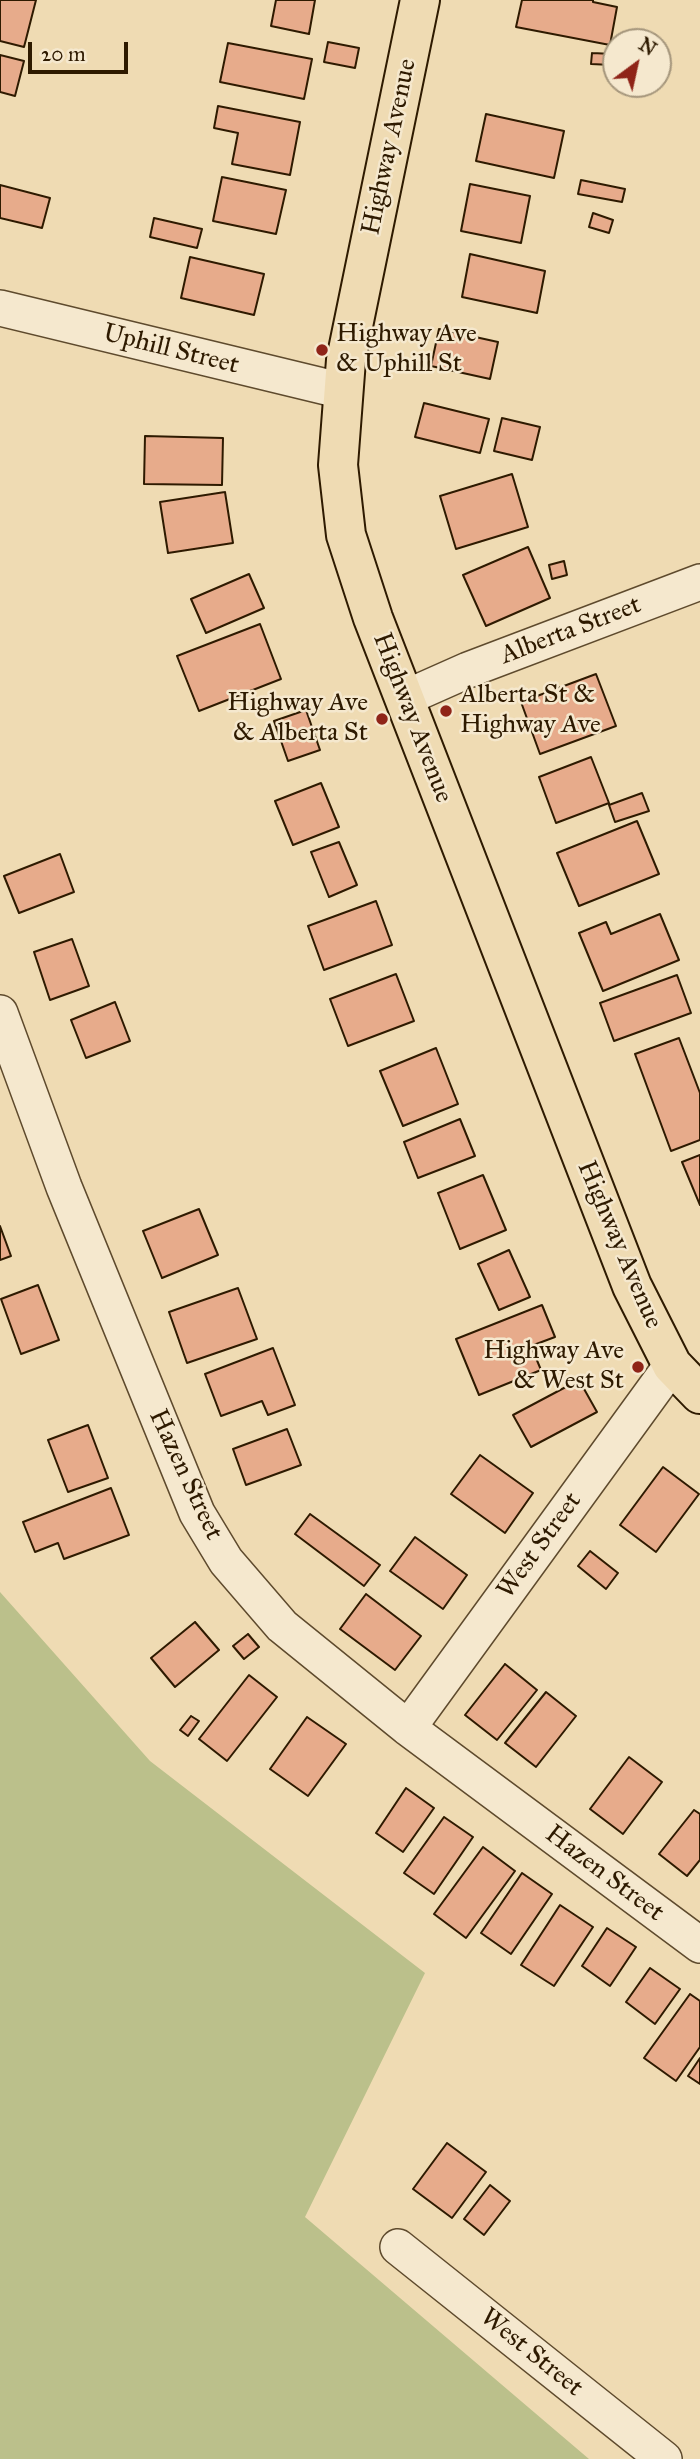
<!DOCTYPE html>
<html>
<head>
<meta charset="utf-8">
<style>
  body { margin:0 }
  #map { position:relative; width:700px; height:2459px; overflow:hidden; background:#efdbb3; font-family:"IM FELL Great Primer",serif }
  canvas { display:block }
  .north { position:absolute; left:602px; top:28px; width:70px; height:70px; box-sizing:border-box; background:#f5e8ce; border:2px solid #a5967c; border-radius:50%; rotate:33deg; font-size:19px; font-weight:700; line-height:28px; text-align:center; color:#2e1a00 }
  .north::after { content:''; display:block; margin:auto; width:24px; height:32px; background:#8f2418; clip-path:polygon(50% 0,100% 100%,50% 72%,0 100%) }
  .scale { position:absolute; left:28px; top:42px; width:100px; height:32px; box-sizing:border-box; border:4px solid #2e1a00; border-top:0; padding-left:9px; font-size:21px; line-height:24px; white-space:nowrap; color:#2e1a00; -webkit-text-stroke:5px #f5e8ce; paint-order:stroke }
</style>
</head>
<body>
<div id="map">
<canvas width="700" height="2459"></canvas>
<div class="north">N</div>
<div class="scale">20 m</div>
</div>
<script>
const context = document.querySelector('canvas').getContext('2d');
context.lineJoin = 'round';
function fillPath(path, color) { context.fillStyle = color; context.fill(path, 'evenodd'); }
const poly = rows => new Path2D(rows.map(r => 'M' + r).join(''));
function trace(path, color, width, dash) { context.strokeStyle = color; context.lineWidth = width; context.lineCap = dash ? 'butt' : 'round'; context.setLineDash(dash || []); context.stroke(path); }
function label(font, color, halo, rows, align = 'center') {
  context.font = font + ' "IM FELL Great Primer",serif'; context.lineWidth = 5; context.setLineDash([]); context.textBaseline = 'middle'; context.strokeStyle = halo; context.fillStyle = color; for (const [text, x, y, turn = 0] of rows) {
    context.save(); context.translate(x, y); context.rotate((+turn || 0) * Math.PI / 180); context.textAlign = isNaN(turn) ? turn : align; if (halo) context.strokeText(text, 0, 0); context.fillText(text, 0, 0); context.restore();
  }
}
const green = poly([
  [0,1592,150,1761,425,1973,305,2217,589,2459,0,2459]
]);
const building = poly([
  [0,0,36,0,24,47,0,41,0,0],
  [276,0,315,0,309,34,271,26,276,0],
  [522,0,593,0,593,2,617,7,610,45,516,27,522,0],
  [328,42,359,48,355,68,324,62,328,42],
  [228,43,312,59,304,99,220,82,228,43],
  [592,53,613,54,612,65,591,64,592,53],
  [0,55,24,61,15,96,0,92,0,55],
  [218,106,300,122,290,175,232,164,238,133,214,128,218,106],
  [486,114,564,131,554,178,476,161,486,114],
  [222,177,286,190,276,234,213,221,222,177],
  [581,180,625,189,622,202,578,194,581,180],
  [470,184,530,196,521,243,461,231,470,184],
  [0,185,50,198,42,228,0,218,0,185],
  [593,213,613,220,609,233,589,227,593,213],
  [154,218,202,229,197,248,150,237,154,218],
  [470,254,545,271,537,313,462,297,470,254],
  [190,257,264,274,254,315,181,298,190,257],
  [439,329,498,342,490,379,431,366,439,329],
  [424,403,489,419,480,453,415,437,424,403],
  [502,418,540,427,532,460,494,451,502,418],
  [145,436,223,438,222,485,144,484,145,436],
  [512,474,528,527,456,549,440,496,512,474],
  [225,492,233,543,168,553,160,502,225,492],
  [528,547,550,598,486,626,463,575,528,547],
  [564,561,567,575,552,579,549,565,564,561],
  [249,574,264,608,206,633,191,599,249,574],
  [260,624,281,679,199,711,177,656,260,624],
  [596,674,616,726,540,754,521,702,596,674],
  [306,710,320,750,288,761,274,721,306,710],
  [591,757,609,803,556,823,539,777,591,757],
  [321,783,339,827,293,845,275,801,321,783],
  [642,793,649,811,615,822,609,805,642,793],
  [637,821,659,874,579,906,557,853,637,821],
  [339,842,357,885,329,897,311,852,339,842],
  [60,854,74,892,19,913,4,876,60,854],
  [376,901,392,945,324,970,308,926,376,901],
  [660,914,679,960,603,991,579,933,606,922,611,934,660,914],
  [72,939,89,986,50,1000,34,952,72,939],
  [396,974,414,1021,348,1046,330,999,396,974],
  [677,975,691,1013,614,1041,600,1003,677,975],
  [115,1002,130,1041,86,1058,71,1020,115,1002],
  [679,1038,700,1093,700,1140,671,1151,635,1054,679,1038],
  [436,1048,458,1104,403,1126,380,1071,436,1048],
  [460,1119,475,1156,418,1178,404,1142,460,1119],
  [700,1155,700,1205,682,1162,700,1155],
  [483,1175,506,1230,460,1249,438,1193,483,1175],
  [199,1209,218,1255,162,1278,143,1231,199,1209],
  [0,1226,11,1256,0,1260,0,1226],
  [509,1250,530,1297,499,1310,478,1264,509,1250],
  [38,1285,59,1340,21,1354,1,1299,38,1285],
  [238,1288,257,1339,187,1363,169,1312,238,1288],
  [542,1305,555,1337,531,1346,541,1370,479,1395,456,1339,542,1305],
  [273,1348,295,1405,268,1415,262,1401,221,1416,205,1374,273,1348],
  [579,1380,597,1412,531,1447,513,1415,579,1380],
  [88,1425,108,1478,68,1492,48,1440,88,1425],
  [287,1429,301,1465,246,1485,233,1449,287,1429],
  [480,1455,533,1493,505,1533,451,1494,480,1455],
  [663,1467,699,1494,656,1552,620,1525,663,1467],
  [111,1488,129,1535,64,1559,58,1543,35,1552,23,1522,111,1488],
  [310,1514,380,1565,364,1586,295,1534,310,1514],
  [415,1537,467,1575,443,1609,390,1571,415,1537],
  [590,1551,618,1573,606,1589,578,1566,590,1551],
  [366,1594,421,1636,395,1670,340,1629,366,1594],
  [195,1622,219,1650,175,1687,151,1658,195,1622],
  [248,1634,259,1647,244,1659,233,1646,248,1634],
  [505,1664,537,1690,497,1740,465,1715,505,1664],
  [249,1675,277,1697,227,1761,199,1739,249,1675],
  [546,1692,576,1716,536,1767,505,1743,546,1692],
  [191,1716,199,1721,188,1736,180,1730,191,1716],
  [307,1717,346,1744,308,1796,270,1769,307,1717],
  [629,1757,662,1782,623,1834,590,1809,629,1757],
  [406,1788,434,1808,403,1852,376,1833,406,1788],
  [694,1810,700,1814,700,1860,687,1876,659,1854,694,1810],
  [444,1817,473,1837,434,1894,404,1873,444,1817],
  [483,1847,515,1871,466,1938,434,1914,483,1847],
  [522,1873,552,1894,511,1954,481,1933,522,1873],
  [560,1905,593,1927,554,1986,521,1965,560,1905],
  [607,1928,636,1947,610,1986,582,1966,607,1928],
  [650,1968,680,1989,655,2024,626,2002,650,1968],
  [690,1994,700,2001,700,2047,676,2081,644,2058,690,1994],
  [700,2058,700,2084,688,2076,700,2058],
  [447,2143,486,2172,452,2218,413,2189,447,2143],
  [490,2185,510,2201,484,2235,464,2219,490,2185]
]);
const minor = poly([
  [0,308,343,391],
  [405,698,468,670,700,582],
  [0,1013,64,1187,197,1513,226,1561,282,1626,408,1728,700,1945],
  [408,1728,672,1365],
  [398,2247,664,2459]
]);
const major = poly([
  [420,0,346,360,338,465,346,535,373,618,632,1286,672,1365,700,1394]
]);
const markers = [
  [322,350,7,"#8f2418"],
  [446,711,7,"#8f2418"],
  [382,719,7,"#8f2418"],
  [638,1367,7,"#8f2418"]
];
const streetNames = [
  ["Highway Avenue",390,147,-78],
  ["Uphill Street",171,350,14],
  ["Alberta Street",571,631,-21],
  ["Highway Avenue",412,718,69],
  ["Highway Avenue",619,1245,67],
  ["Hazen Street",185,1475,65],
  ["West Street",540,1546,-54],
  ["Hazen Street",604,1874,37],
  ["West Street",531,2353,39]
];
const poiNames = [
  ["Highway Ave",336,335],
  ["& Uphill St",336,365],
  ["Alberta St &",460,696],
  ["Highway Ave",460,726],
  ["Highway Ave",368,704,"right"],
  ["& Alberta St",368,734,"right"],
  ["Highway Ave",624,1352,"right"],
  ["& West St",624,1382,"right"]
];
fillPath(green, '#bbc08b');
fillPath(building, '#e7ab8b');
trace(building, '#2e1a00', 2);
trace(minor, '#5e4a2d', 38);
trace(major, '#2e1a00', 42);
trace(minor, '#f5e8ce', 35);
trace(major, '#efdbb3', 38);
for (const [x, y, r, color] of markers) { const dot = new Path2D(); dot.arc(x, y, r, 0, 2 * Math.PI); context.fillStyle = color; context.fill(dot); trace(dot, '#f5e8ce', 2.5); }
label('26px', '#2e1a00', '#f5e8ce', streetNames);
label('26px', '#2e1a00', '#f5e8ce', poiNames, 'left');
</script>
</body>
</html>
